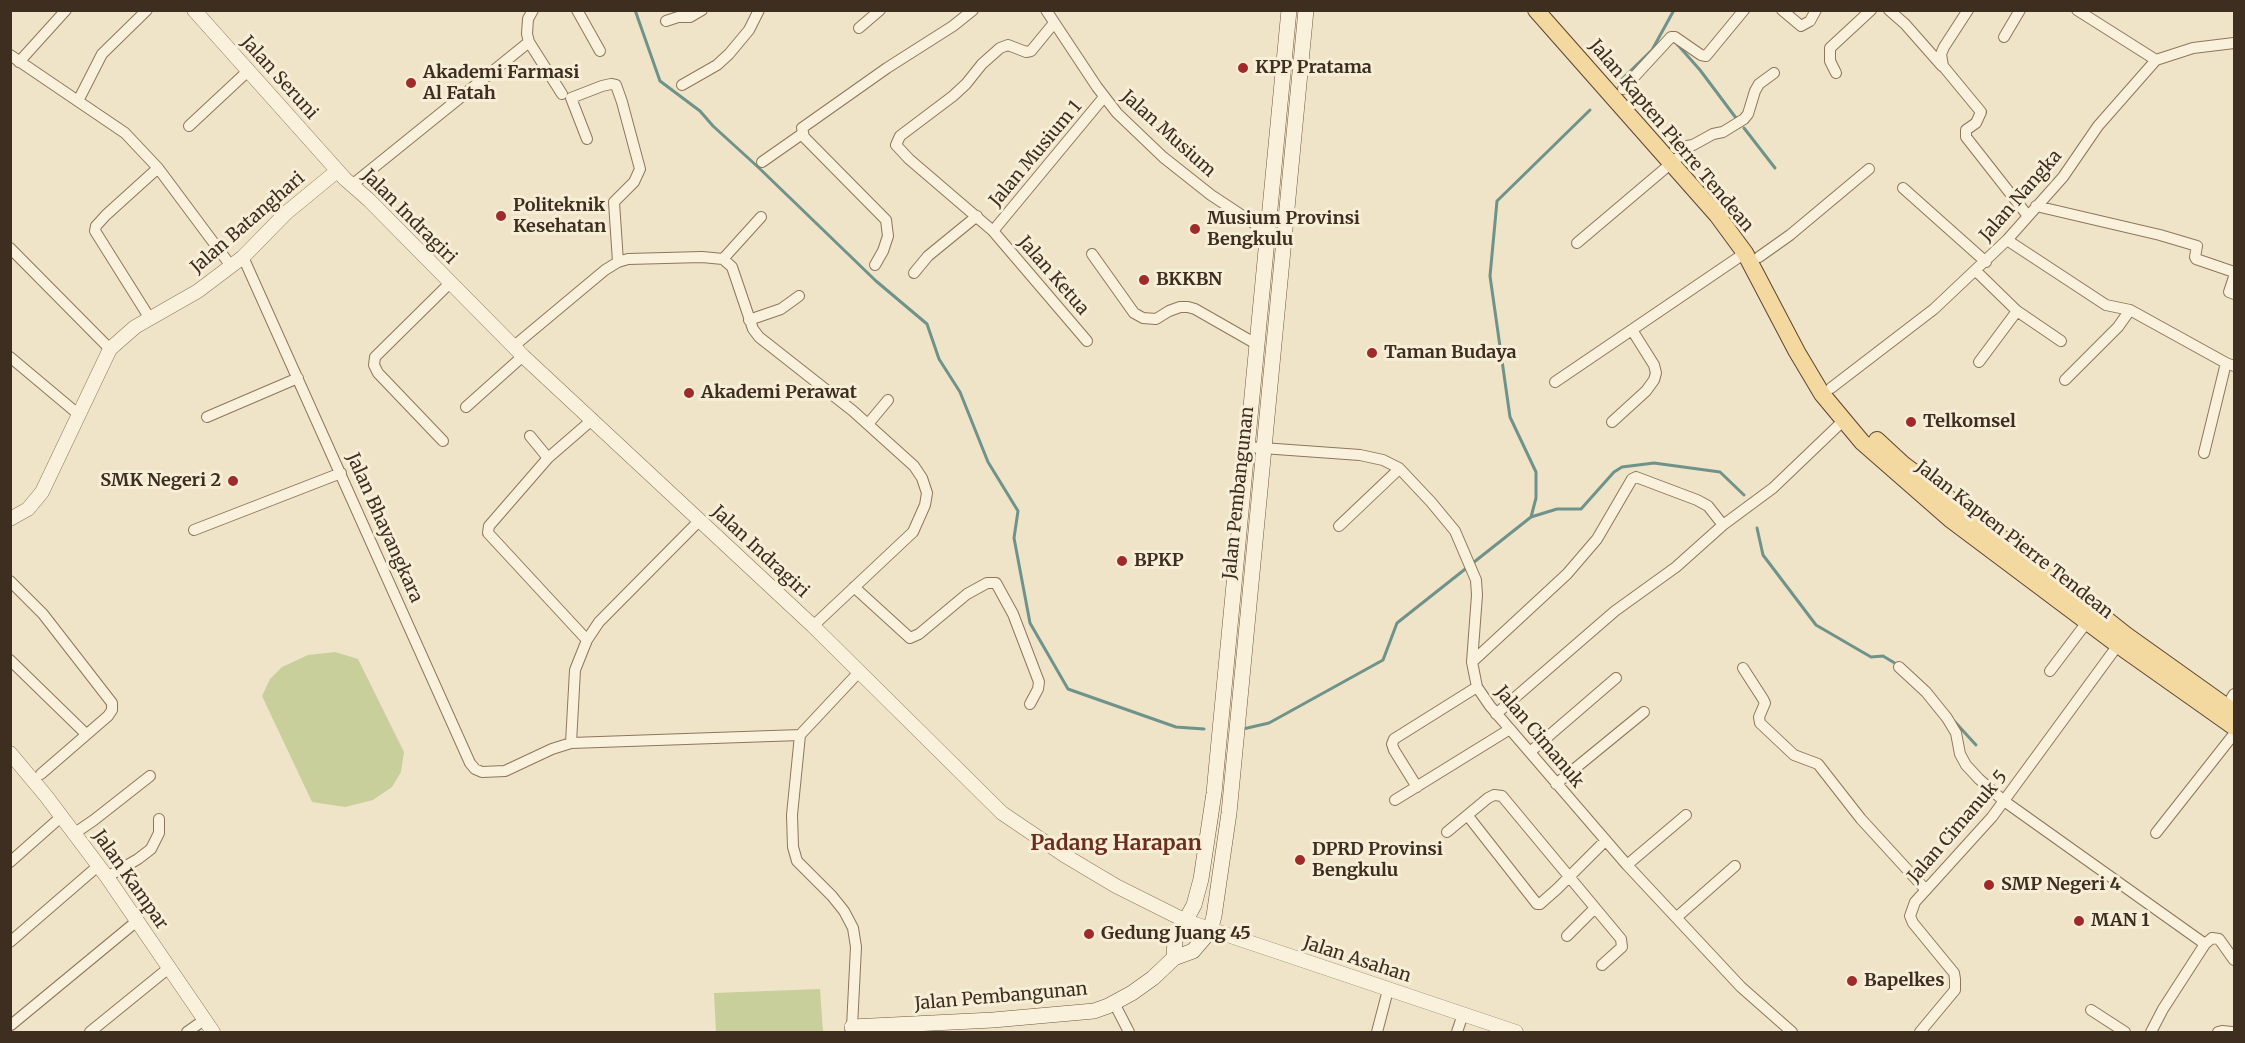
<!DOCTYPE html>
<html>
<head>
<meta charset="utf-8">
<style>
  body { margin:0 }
  #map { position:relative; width:2245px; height:1043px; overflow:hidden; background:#f0e4c8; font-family:Merriweather,serif }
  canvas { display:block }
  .frame { position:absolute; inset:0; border:12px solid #3d2e20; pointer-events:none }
</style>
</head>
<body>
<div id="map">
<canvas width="2245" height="1043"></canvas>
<div class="frame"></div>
</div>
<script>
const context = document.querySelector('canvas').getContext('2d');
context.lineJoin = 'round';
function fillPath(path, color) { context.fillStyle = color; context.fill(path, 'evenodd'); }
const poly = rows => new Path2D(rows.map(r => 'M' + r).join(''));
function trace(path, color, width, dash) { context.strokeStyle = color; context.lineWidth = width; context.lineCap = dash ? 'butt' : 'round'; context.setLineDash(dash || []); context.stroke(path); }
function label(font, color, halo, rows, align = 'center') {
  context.font = font + ' Merriweather,serif'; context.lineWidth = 6; context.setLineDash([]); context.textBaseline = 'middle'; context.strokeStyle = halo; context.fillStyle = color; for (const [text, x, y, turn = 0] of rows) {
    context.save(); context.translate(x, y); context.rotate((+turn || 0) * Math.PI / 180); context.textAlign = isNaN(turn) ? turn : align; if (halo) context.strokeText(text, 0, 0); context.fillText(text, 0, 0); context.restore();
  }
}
const green = poly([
  [335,652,358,659,404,752,401,772,392,787,373,800,345,807,312,802,262,696,270,679,282,667,308,655],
  [820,989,823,1032,716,1032,714,993]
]);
const stream = poly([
  [635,10,660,81,700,111,713,126,758,167,876,281,927,324,939,359,960,392,988,462,1018,511,1014,538,1030,623,1068,689,1176,727,1204,729],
  [1677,44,1700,70,1736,118],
  [1618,83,1652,50,1674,10],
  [1744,128,1775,168],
  [1531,517,1557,509,1581,509,1614,472,1622,467,1654,463,1720,472,1744,495],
  [1757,528,1763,555,1816,625,1871,657,1883,656,1898,665],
  [1955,722,1976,745],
  [1243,729,1269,723,1383,660,1397,623,1531,517,1536,498,1536,472,1510,417,1490,276,1497,201,1590,110]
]);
const minor = poly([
  [577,10,600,51],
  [1046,10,1097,87,1117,113,1163,157,1211,195,1267,232],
  [1782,10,1801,26,1810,21,1816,10],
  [1889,10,1905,24,1942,66],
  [1968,10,1944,47,1941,54,1943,66,1981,112,1976,123,1966,130,1966,137,2028,216],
  [2077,10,2156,60],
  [666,21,678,17,690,17,702,10],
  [1054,23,1031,51,1026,52,1008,45,1000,48,982,64,966,84,953,96,900,136,896,145,909,159,993,231,1087,341],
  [859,28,880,10],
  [2004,37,2020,10],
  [529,42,562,94],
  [10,55,125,133,158,168,231,266],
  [19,62,66,10],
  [1836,73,1830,61,1830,48,1871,10],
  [682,85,717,65,729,54,749,30,759,10],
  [1623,89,1671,37,1675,37,1701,55,1706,56,1744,10],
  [78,101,102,54,147,10],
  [189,126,248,71],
  [587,139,571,98,602,86,611,84,616,85,622,102,640,169,634,182,614,202,618,262],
  [1675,148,1693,145,1713,134,1723,132,1744,119,1748,114,1755,91,1759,84,1774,73],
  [762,162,802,134],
  [352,185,529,42,527,34,528,19,533,10],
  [1903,188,1986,262],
  [2036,206,2160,235,2197,246,2195,257,2196,259,2234,272],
  [993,231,1104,97],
  [2007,240,2106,305,2130,310,2226,363,2234,366],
  [1577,243,1681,155],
  [10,248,110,349],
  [1092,254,1134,313,1143,318,1156,319,1169,311,1180,307,1188,307,1195,309,1258,345],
  [243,257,470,763,475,769,482,772,505,771,552,749,571,743,800,735,859,672],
  [1759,257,1790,235,1869,169],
  [723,259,761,217],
  [875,265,883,251,888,236,886,220,804,137,802,128,887,68,953,26,973,10],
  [1976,271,2017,311,2061,341],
  [914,273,928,256,977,216],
  [2234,277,2229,292,2234,294],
  [149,317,95,231,96,226,106,215,158,168],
  [749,320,781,309,799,296],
  [514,346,605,270,618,262,628,259,702,257,723,259,732,267,753,329,759,337,853,411,914,466,922,478,927,493,925,505,913,532,813,626],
  [10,357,78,414],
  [1979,362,2017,311],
  [2065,380,2118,327,2130,310],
  [1555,382,1745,253],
  [1831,388,1934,309,2007,240,2063,177,2098,126,2156,60,2193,48,2234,43],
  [466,407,523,356],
  [207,417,298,378],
  [1612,422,1646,391,1654,380,1656,373,1654,365,1632,330],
  [868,424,888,400],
  [530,436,548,458],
  [443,441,378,373,374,365,375,357,450,283],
  [1248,447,1360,455,1383,460,1399,468,1431,502,1455,531,1476,580,1477,595,1472,662,1477,687,1490,706,1627,865,1741,987,1792,1032],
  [2204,453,2226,363],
  [1339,526,1399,469],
  [194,530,341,473],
  [10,581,43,614,112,703,112,710,108,716,41,774],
  [854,587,910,638,919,634,967,594,987,583,996,583,1013,614,1039,682,1038,689,1030,704],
  [587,640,488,533,489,526,548,458,593,419],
  [10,660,86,734],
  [1472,662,1567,574,1597,539,1632,479,1636,477,1697,500,1708,506,1723,525],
  [1899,667,1926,692,1947,718,1956,733,1960,754,1966,765,1979,779,2004,801,2205,944],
  [1743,668,1763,699,1765,703,1759,717,1760,723,1794,755,1818,764,1861,819,1926,890],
  [2050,671,2087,622],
  [2226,707,2234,694],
  [1496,714,1615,611,1676,567,1723,525,1773,488,1843,421],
  [800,735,792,815,793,847,797,861,832,896,844,911,853,928,856,947,852,1027],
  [571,743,575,670,587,640,599,622,699,521],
  [1530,752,1616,678],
  [1556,784,1644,712],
  [1417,787,1394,750,1392,744,1394,739,1477,687],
  [1395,800,1510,729],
  [1468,816,1537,904,1540,904,1557,889,1605,841],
  [1447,832,1488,798,1494,795,1502,796,1621,939,1622,947,1602,965],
  [75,833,94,820,150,776],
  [2156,833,2234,734],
  [10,862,62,816],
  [1627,865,1686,815],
  [107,877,138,859,151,849,159,833,159,819],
  [1677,917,1735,866],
  [1567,936,1595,908],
  [10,942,98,866],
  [1114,1003,1129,1032],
  [2091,1010,2125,1032],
  [11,1025,137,921],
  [90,1032,170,967],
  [187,1032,204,1020],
  [1377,1032,1388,990],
  [1457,1032,1463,1014],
  [1920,1032,1955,990,1955,979,1954,973,1913,923,1910,916,1915,902,1992,817,2118,645],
  [2151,1032,2163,1009,2205,944,2212,938,2219,939,2234,960],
  [2218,1032,2222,1031,2232,1032]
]);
const tertiary = poly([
  [194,10,345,179,369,200,523,356,813,626,1002,813,1064,855,1116,886,1186,921,1516,1032],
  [10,519,28,509,42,492,110,349,135,327,198,291,243,257,286,213,337,171],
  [10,753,46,796,107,877,213,1032]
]);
const secondary = poly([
  [1174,958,1175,940,1194,905,1201,879,1214,793,1289,10],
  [852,1027,993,1020,1094,1011,1108,1006,1132,993,1153,978,1174,958,1193,951,1210,931,1214,916,1229,813,1306,10]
]);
const primary = poly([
  [1536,10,1717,215,1745,253,1797,352,1822,394,1862,442,1950,519,2118,645,2234,727],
  [1877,440,1904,465,2044,570,2126,635,2234,712]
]);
const markers = [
  [1243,68,6,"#9e2a2b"],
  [411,83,6,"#9e2a2b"],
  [501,216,6,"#9e2a2b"],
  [1195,229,6,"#9e2a2b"],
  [1144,280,6,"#9e2a2b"],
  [1372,353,6,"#9e2a2b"],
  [689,393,6,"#9e2a2b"],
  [1911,422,6,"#9e2a2b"],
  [233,481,6,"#9e2a2b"],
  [1122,561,6,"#9e2a2b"],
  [1300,860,6,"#9e2a2b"],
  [1989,885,6,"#9e2a2b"],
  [2079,921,6,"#9e2a2b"],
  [1089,934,6,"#9e2a2b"],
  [1852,981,6,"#9e2a2b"]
];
const poiNames = [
  ["KPP Pratama",1255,68],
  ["Akademi Farmasi",423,73],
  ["Al Fatah",423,94],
  ["Politeknik",513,206],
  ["Kesehatan",513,227],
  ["Musium Provinsi",1207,219],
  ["Bengkulu",1207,240],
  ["BKKBN",1156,280],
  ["Taman Budaya",1384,353],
  ["Akademi Perawat",701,393],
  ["Telkomsel",1923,422],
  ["SMK Negeri 2",221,481,"right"],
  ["BPKP",1134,561],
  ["DPRD Provinsi",1312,850],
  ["Bengkulu",1312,871],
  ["SMP Negeri 4",2001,885],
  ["MAN 1",2091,921],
  ["Gedung Juang 45",1101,934],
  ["Bapelkes",1864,981]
];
const streetNames = [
  ["Jalan Seruni",279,78,48],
  ["Jalan Musium",1168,134,42],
  ["Jalan Kapten Pierre Tendean",1671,136,50],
  ["Jalan Musium 1",1036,154,-50],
  ["Jalan Nangka",2021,196,-49],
  ["Jalan Indragiri",409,217,45],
  ["Jalan Batanghari",248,223,-41],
  ["Jalan Ketua",1053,276,49],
  ["Jalan Pembangunan",1239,493,-84],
  ["Jalan Bhayangkara",384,528,66],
  ["Jalan Kapten Pierre Tendean",2014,540,38],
  ["Jalan Indragiri",760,552,43],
  ["Jalan Cimanuk",1539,737,50],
  ["Jalan Cimanuk 5",1958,827,-49],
  ["Jalan Kampar",130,880,55],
  ["Jalan Asahan",1357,960,18],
  ["Jalan Pembangunan",1001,997,-5]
];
const quarterNames = [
  ["Padang Harapan",1116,844]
];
fillPath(green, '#c9cf9b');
trace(stream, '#6f938a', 3);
trace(minor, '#8d765c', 12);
trace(tertiary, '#8d765c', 15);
trace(secondary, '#6f573f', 16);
trace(primary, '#5b4430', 18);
trace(minor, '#faf1dc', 10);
trace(tertiary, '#faf1dc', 14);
trace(secondary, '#faf1dc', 15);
trace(primary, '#f3d9a0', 16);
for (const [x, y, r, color] of markers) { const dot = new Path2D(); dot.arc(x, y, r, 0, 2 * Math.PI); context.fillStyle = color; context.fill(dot); trace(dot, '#f7eed8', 2); }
label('bold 18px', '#3d2e20', '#f7eed8', poiNames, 'left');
label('18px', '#3d2e20', '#f7eed8', streetNames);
label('bold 21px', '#6b2e1e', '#f7eed8', quarterNames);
</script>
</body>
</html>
